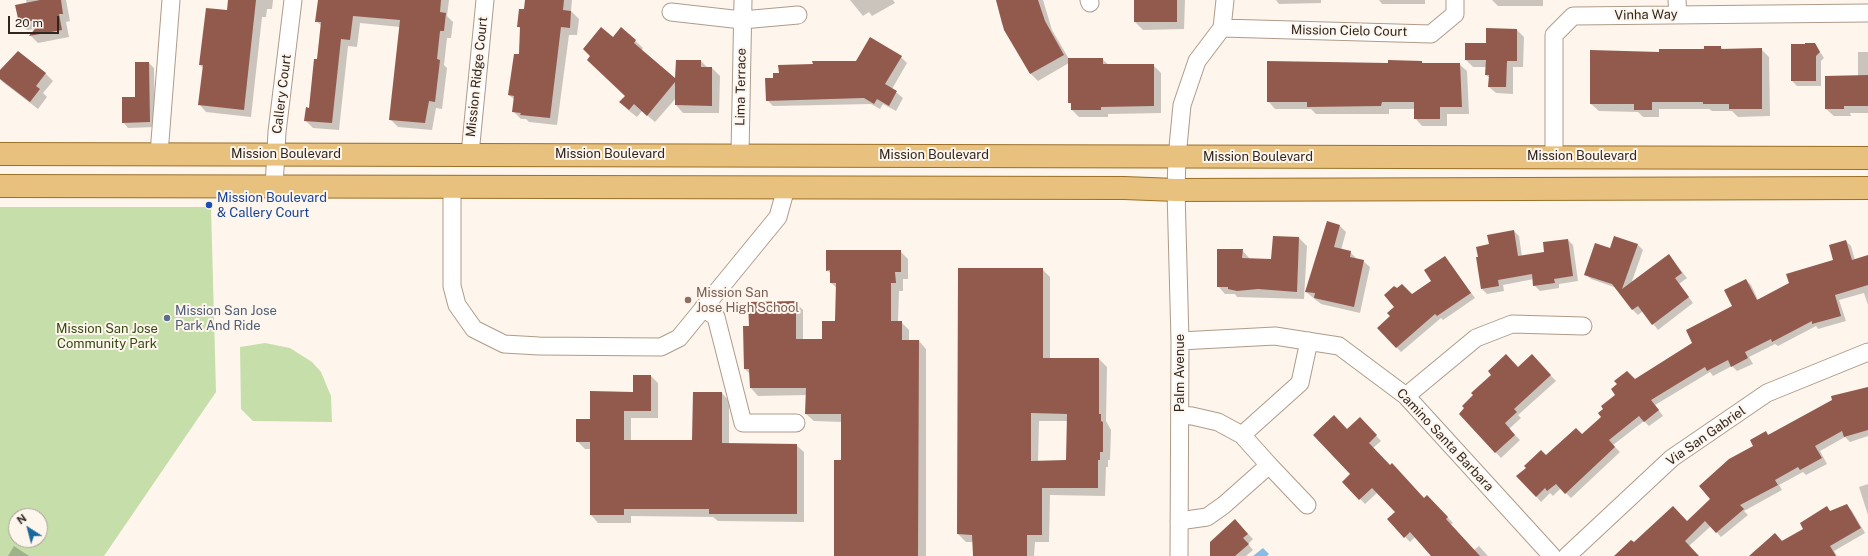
<!DOCTYPE html>
<html>
<head>
<meta charset="utf-8">
<style>
  body { margin:0 }
  #map { position:relative; width:1868px; height:556px; overflow:hidden; background:#fef5ed; font-family:"Public Sans",sans-serif }
  canvas { display:block }
  .north { position:absolute; left:8px; top:508px; width:40px; height:40px; box-sizing:border-box; background:#fef5ed; border:1px solid #aba29b; border-radius:50%; rotate:324deg; font-size:11px; font-weight:700; line-height:16px; text-align:center; color:#2e261f }
  .north::after { content:''; display:block; margin:auto; width:14px; height:18px; background:#186a9b; clip-path:polygon(50% 0,100% 100%,50% 72%,0 100%) }
  .scale { position:absolute; left:8px; top:16px; width:51px; height:18px; box-sizing:border-box; border:2px solid #2e261f; border-top:0; padding-left:5px; font-size:12px; line-height:14px; white-space:nowrap; color:#2e261f; -webkit-text-stroke:3px #fef5ed; paint-order:stroke }
</style>
</head>
<body>
<div id="map">
<canvas width="1868" height="556"></canvas>
<div class="north">N</div>
<div class="scale">20 m</div>
</div>
<script>
const context = document.querySelector('canvas').getContext('2d');
context.lineJoin = 'round';
function fillPath(path, color) { context.fillStyle = color; context.fill(path, 'evenodd'); }
const poly = rows => new Path2D(rows.map(r => 'M' + r).join(''));
function trace(path, color, width, dash) { context.strokeStyle = color; context.lineWidth = width; context.lineCap = dash ? 'butt' : 'round'; context.setLineDash(dash || []); context.stroke(path); }
function label(font, color, halo, rows, align = 'center') {
  context.font = font + ' "Public Sans",sans-serif'; context.lineWidth = 4; context.setLineDash([]); context.textBaseline = 'middle'; context.strokeStyle = halo; context.fillStyle = color; for (const [text, x, y, turn = 0] of rows) {
    context.save(); context.translate(x, y); context.rotate((+turn || 0) * Math.PI / 180); context.textAlign = isNaN(turn) ? turn : align; if (halo) context.strokeText(text, 0, 0); context.fillText(text, 0, 0); context.restore();
  }
}
const green = poly([
  [0,207,211,207,216,392,104,556,0,556],
  [16,516,40,516,40,540,16,540],
  [265,343,290,348,312,362,321,372,331,396,332,422,253,421,241,409,240,347]
]);
const water = poly([
  [1263,548,1269,554,1267,556,1253,556]
]);
const shadow = poly([
  [26,0,66,0,70,21,66,22,69,37,38,43,31,36,36,29,27,30,20,23,27,4],
  [229,0,273,0,272,9,267,9,266,17,262,17,251,117,206,112,199,104,203,68,200,65,228,12],
  [319,0,449,0,447,16,453,22,451,38,447,38,444,65,447,68,442,109,436,108,432,130,398,127,390,119,400,27,360,23,357,47,348,46,339,130,313,128,305,120,310,109,318,60,322,26,316,21],
  [526,0,572,0,571,11,579,19,577,35,569,35,557,125,529,122,526,119,521,119,513,111,515,100,509,95,519,55,521,29,518,26,525,10],
  [850,0,893,0,895,3,872,16,869,12,863,16],
  [996,0,1043,0,1052,30,1069,59,1102,59,1109,65,1153,65,1161,73,1161,113,1108,114,1108,117,1079,117,1072,110,1072,105,1069,102,1069,63,1038,81,1031,74,1002,24],
  [1136,0,1185,0,1184,29,1143,30,1135,22],
  [1276,0,1321,0,1321,3,1279,4],
  [1379,0,1425,0,1425,4,1382,4],
  [1492,0,1543,0,1543,6,1498,6],
  [621,28,643,48,641,51,676,81,701,61,708,68,712,68,720,76,719,113,683,113,676,105,676,98,655,122,642,111,637,117,628,110,621,102,626,96,613,38],
  [1517,30,1524,37,1523,67,1513,67,1513,94,1496,93,1489,87,1490,78,1486,75,1487,67,1473,67,1466,60,1487,44],
  [1815,44,1824,58,1821,61,1821,86,1797,86,1792,81],
  [1868,46,1868,113,1850,113,1851,116,1834,116,1826,109,1826,77,1858,77,1858,52,1868,52],
  [1721,47,1723,50,1761,49,1769,57,1770,116,1738,117,1732,111,1712,111,1709,109,1659,109,1659,117,1643,117,1638,112,1599,111,1591,104,1660,53],
  [901,57,907,63,892,89,903,98,896,111,883,104,880,109,871,104,773,106,767,100,774,79,857,62],
  [1421,62,1423,64,1459,64,1467,71,1469,114,1447,114,1447,126,1422,126,1415,118,1415,109,1389,109,1389,114,1316,114,1311,109,1275,109,1268,101,1389,64],
  [149,63,154,68,155,127,128,128,123,122,136,98],
  [0,72,45,73,53,81,43,93,47,97,38,109,4,83,0,79],
  [1328,223,1340,226,1346,232,1341,250,1350,252,1357,259,1363,261,1370,267,1360,313,1321,304,1306,292],
  [1514,231,1519,236,1522,257,1546,253,1568,240,1573,245,1578,281,1559,284,1559,288,1540,291,1534,285,1534,279,1503,285,1504,291,1487,294,1482,289,1490,245],
  [1299,238,1307,246,1304,299,1237,297,1235,294,1225,294,1218,286,1242,250,1250,259,1272,260],
  [1846,241,1851,246,1855,260,1868,256,1868,305,1864,293,1839,300,1846,321,1818,329,1816,326,1778,346,1775,344,1749,357,1753,364,1737,371,1732,366,1713,376,1710,372,1655,405,1663,416,1649,426,1644,421,1613,445,1620,452,1571,498,1561,488,1553,496,1550,493,1541,502,1536,496,1546,456,1582,436,1603,417,1635,380,1694,343,1733,307,1746,280,1751,285,1758,300,1834,260],
  [1638,245,1643,250,1631,284,1669,255,1687,278,1679,284,1693,303,1658,330,1643,311,1638,315,1633,310,1617,288,1591,279,1585,274,1611,250],
  [900,251,908,259,908,279,903,279,903,291,899,291,898,322,901,322,909,330,909,341,919,341,926,349,926,556,834,556,842,461,842,422,814,421,806,414,806,395,758,396,751,388,750,374,745,369,750,327,795,302,803,310,803,340,823,340,836,322,837,288,831,283,831,274,827,270],
  [1445,257,1475,298,1443,320,1441,318,1401,352,1378,328,1412,296,1433,281],
  [1042,269,1050,277,1050,359,1099,359,1107,367,1106,421,1111,430,1110,460,1108,460,1108,467,1106,467,1105,496,1050,495,1049,542,1035,542,1034,556,973,556,973,542,966,542,958,534],
  [1039,421,1067,421,1067,461,1038,462],
  [1532,356,1556,381,1518,415,1521,418,1509,429,1520,440,1501,458,1460,414],
  [651,376,658,383,658,418,631,418,631,441,693,441,722,393,729,401,729,444,796,445,804,452,804,522,718,521,713,517,631,516,631,523,598,523,591,515,591,449,585,449,577,441,591,420,634,393],
  [1868,387,1868,436,1850,442,1845,437,1820,451,1827,464,1806,475,1803,472,1779,485,1782,490,1744,511,1748,515,1721,537,1711,526,1689,546,1698,556,1622,556,1634,544,1687,522,1712,499,1765,432,1769,435],
  [1360,418,1381,441,1373,448,1390,466,1424,499,1427,496,1453,523,1450,525,1474,550,1479,546,1488,556,1433,556,1415,537,1410,542,1388,519,1396,512,1378,492,1365,504,1344,482,1351,474,1347,430],
  [1868,484,1868,515,1859,487],
  [1847,505,1852,511,1865,533,1834,551,1837,556,1751,556,1805,529,1827,508,1831,512],
  [1235,520,1253,539,1248,544,1253,550,1246,556,1211,556],
  [14,546,29,556,8,556]
]);
const building = poly([
  [40,0,61,0,63,14,59,14,62,30,29,36,43,19,19,23,15,5],
  [228,0,256,0,244,110,198,105,203,65,199,65,206,8,227,10],
  [318,0,441,0,440,12,446,13,444,31,440,31,437,59,440,60,438,77,435,102,429,101,425,123,389,120,400,20,353,16,350,40,341,39,332,123,304,121,306,107,309,108,314,59,317,59,321,22,315,22],
  [525,0,564,0,563,10,571,11,570,28,561,27,550,118,520,115,521,113,512,112,514,96,508,95,514,54,519,54,520,27,517,27,519,9,524,9],
  [996,0,1038,0,1045,21,1064,55,1030,74,1004,30],
  [1134,0,1177,0,1177,22,1134,22],
  [601,27,613,37,621,27,636,40,634,43,675,78,676,60,701,60,701,67,712,67,712,106,675,105,675,82,647,116,634,104,629,110,619,102,625,96,587,60,590,56,583,49],
  [1486,28,1517,29,1517,61,1507,61,1506,87,1488,87,1489,75,1485,75,1486,60,1465,60,1465,43,1486,43],
  [870,37,902,56,885,84,897,91,889,106,877,99,874,104,864,98,766,101,765,78,773,78,773,73,779,73,778,65,813,64,812,61,856,61],
  [1805,43,1815,43,1820,52,1816,56,1816,81,1791,81,1791,44,1805,44],
  [1704,46,1721,46,1721,49,1762,48,1762,109,1729,109,1729,104,1703,104,1703,102,1652,102,1652,110,1634,110,1634,104,1590,104,1590,50,1659,52,1659,49,1704,49],
  [18,51,46,73,36,86,40,89,30,102,0,79,0,70],
  [1068,58,1103,58,1103,64,1154,64,1154,106,1101,107,1101,110,1071,110,1071,103,1068,103],
  [1388,60,1422,61,1422,63,1460,63,1462,107,1440,107,1440,119,1414,119,1414,102,1382,102,1381,106,1307,107,1307,102,1267,102,1267,61,1388,63],
  [135,62,149,62,150,122,122,123,122,97,135,97],
  [1868,75,1868,106,1844,106,1844,109,1825,109,1825,76],
  [1327,221,1340,225,1334,247,1351,251,1350,257,1364,260,1354,307,1314,298,1315,293,1305,292],
  [1514,230,1518,256,1544,252,1543,242,1568,239,1573,276,1554,279,1555,283,1533,286,1532,274,1498,280,1499,286,1481,289,1476,257,1478,257,1476,247,1489,244,1487,235],
  [1273,236,1299,237,1297,292,1258,289,1237,291,1228,289,1228,287,1217,287,1217,249,1243,249,1242,258,1271,259],
  [1614,236,1638,244,1622,289,1669,254,1682,273,1675,278,1689,297,1652,325,1638,306,1632,310,1612,284,1584,275,1595,243,1610,248],
  [1846,240,1852,260,1868,255,1868,285,1835,295,1841,316,1812,324,1812,321,1772,342,1771,339,1745,352,1748,358,1731,367,1728,360,1707,371,1705,367,1651,400,1659,410,1644,422,1639,416,1609,440,1615,447,1565,494,1556,484,1547,491,1545,488,1536,497,1516,476,1526,468,1524,466,1541,450,1546,455,1576,428,1582,434,1601,417,1598,413,1603,409,1601,406,1615,395,1611,389,1617,384,1614,381,1627,371,1635,379,1692,343,1686,330,1732,306,1724,290,1746,279,1757,300,1789,283,1786,274,1833,260,1829,245],
  [826,250,901,250,901,272,895,272,896,283,891,283,891,321,902,321,902,340,919,340,918,556,834,556,834,460,841,460,841,414,805,414,806,388,750,388,749,369,744,369,743,326,749,326,748,302,796,301,796,339,822,339,822,321,835,321,836,283,830,283,830,270,826,271],
  [1445,256,1471,293,1437,316,1435,314,1396,348,1377,328,1390,316,1387,313,1394,307,1384,295,1394,286,1397,288,1402,284,1412,294,1431,281,1424,270],
  [958,268,1043,268,1043,358,1099,358,1099,414,1101,414,1101,421,1103,422,1103,452,1100,452,1100,460,1098,460,1098,488,1042,488,1042,535,1027,535,1027,556,973,556,972,535,957,534],
  [1031,413,1067,414,1066,460,1031,461],
  [1506,354,1518,367,1532,354,1551,375,1514,409,1517,412,1505,423,1515,435,1495,453,1459,414,1464,408,1462,406,1473,395,1471,393,1491,375,1488,371],
  [633,375,651,375,651,411,624,411,624,440,692,440,693,392,722,392,722,443,797,444,797,514,709,514,709,509,624,509,624,515,590,515,590,442,576,442,576,419,590,419,590,391,633,392],
  [1868,387,1868,430,1844,437,1842,431,1815,446,1822,458,1800,470,1798,467,1775,480,1778,485,1740,505,1744,509,1716,533,1705,521,1685,541,1699,556,1614,556,1631,540,1634,542,1673,506,1687,521,1710,499,1699,486,1729,459,1753,446,1750,440,1766,431,1768,435,1832,400,1831,396],
  [1334,415,1347,429,1360,417,1377,435,1369,443,1390,465,1392,463,1424,498,1427,495,1448,517,1446,519,1480,556,1431,556,1410,532,1404,538,1387,519,1395,512,1372,488,1359,500,1342,482,1350,474,1313,435],
  [1847,504,1861,528,1830,546,1836,556,1749,556,1775,533,1782,541,1803,529,1800,523,1827,506,1830,511],
  [1235,519,1248,534,1243,538,1249,544,1235,556,1210,556,1210,542]
]);
const minor = poly([
  [1089,0,1090,3],
  [1677,0,1678,15],
  [671,12,742,20,798,15],
  [1222,28,1431,34,1455,14,1455,0],
  [159,154,171,0],
  [470,154,485,0],
  [740,154,743,0],
  [1554,156,1554,35,1573,16,1868,13],
  [274,187,277,132,293,0],
  [452,187,452,286,457,305,474,329,504,344,539,346,661,347,679,338,778,217,786,188],
  [703,308,716,317,743,423,796,423],
  [1180,341,1275,336,1339,346,1406,396,1552,556],
  [1406,396,1476,338,1512,324,1583,326],
  [1180,415,1192,416,1218,422,1242,435],
  [1269,465,1242,435,1300,383,1309,341],
  [1179,521,1207,517,1224,505,1269,465,1307,505],
  [1179,556,1180,341,1176,190,1177,157,1182,105,1197,61,1222,28,1225,0],
  [1567,556,1672,458,1767,393,1868,352]
]);
const major = poly([
  [0,154,1868,158],
  [0,186,1124,188,1176,190,1868,188]
]);
const markers = [
  [209,205,4,"#1a4fb4"],
  [688,300,4,"#8d6e63"],
  [167,318,4,"#5c6f8a"]
];
const streetNames = [
  ["Vinha Way",1646,15,-1],
  ["Mission Cielo Court",1349,31,1],
  ["Mission Ridge Court",477,77,-84],
  ["Lima Terrace",741,87,-89],
  ["Callery Court",282,94,-83],
  ["Mission Boulevard",286,154],
  ["Mission Boulevard",610,154],
  ["Mission Boulevard",934,155],
  ["Mission Boulevard",1582,156],
  ["Mission Boulevard",1258,157],
  ["Palm Avenue",1180,373,-90],
  ["Via San Gabriel",1706,436,-35],
  ["Camino Santa Barbara",1445,440,47]
];
const transitNames = [
  ["Mission Boulevard",217,198],
  ["& Callery Court",217,213]
];
const educationNames = [
  ["Mission San",696,293],
  ["Jose High School",696,308]
];
const serviceNames = [
  ["Mission San Jose",175,311],
  ["Park And Ride",175,326]
];
const parkNames = [
  ["Mission San Jose",107,329],
  ["Community Park",107,344]
];
fillPath(green, '#c6deaa');
fillPath(water, '#89bbe3');
fillPath(shadow, '#0003');
fillPath(building, '#92594d');
trace(minor, '#af9b89', 19);
trace(major, '#9c6f26', 24);
trace(minor, '#fff', 17);
trace(major, '#e8c17f', 22);
for (const [x, y, r, color] of markers) { const dot = new Path2D(); dot.arc(x, y, r, 0, 2 * Math.PI); context.fillStyle = color; context.fill(dot); trace(dot, '#fef5ed', 1.5); }
label('13px', '#2e261f', '#fef5ed', streetNames);
label('13px', '#164399', '#fef5ed', transitNames, 'left');
label('13px', '#785e54', '#fef5ed', educationNames, 'left');
label('13px', '#4e5e75', '#fef5ed', serviceNames, 'left');
label('13px', '#354b11', '#fef5ed', parkNames);
</script>
</body>
</html>
